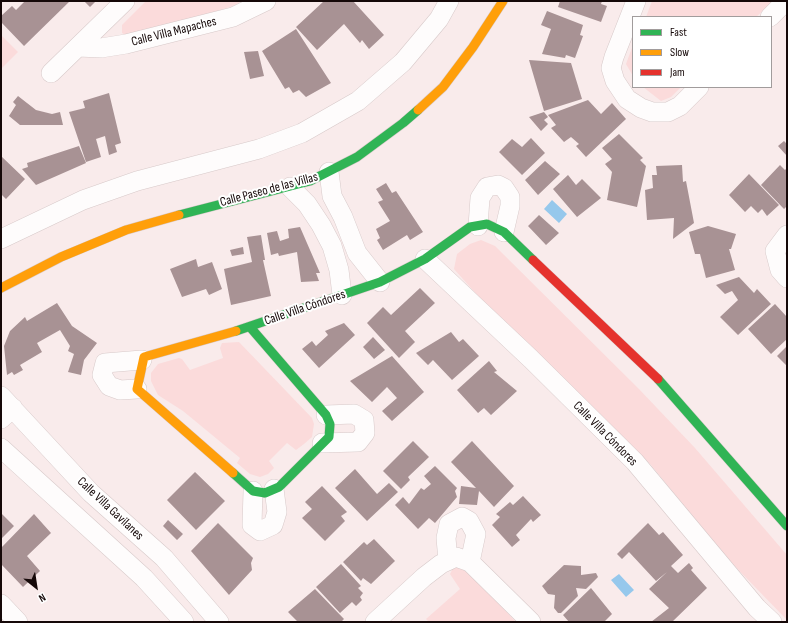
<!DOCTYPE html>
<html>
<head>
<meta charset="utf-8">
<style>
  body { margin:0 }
  #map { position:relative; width:788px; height:623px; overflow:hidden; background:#f9ebeb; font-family:"Sofia Sans Condensed",sans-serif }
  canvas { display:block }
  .frame { position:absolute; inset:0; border:2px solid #150808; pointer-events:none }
  .legend { position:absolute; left:632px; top:16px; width:140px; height:72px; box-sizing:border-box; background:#fff; border:1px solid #a19c9c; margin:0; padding:5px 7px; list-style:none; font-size:12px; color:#150808 }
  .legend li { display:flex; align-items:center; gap:8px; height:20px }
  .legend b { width:20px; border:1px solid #a19c9c }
  .north { position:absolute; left:16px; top:567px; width:40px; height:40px; -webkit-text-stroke:3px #fff; paint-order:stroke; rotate:150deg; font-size:11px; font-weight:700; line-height:16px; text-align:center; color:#150808 }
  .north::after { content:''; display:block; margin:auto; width:14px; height:18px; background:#150808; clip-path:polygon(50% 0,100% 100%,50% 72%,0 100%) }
</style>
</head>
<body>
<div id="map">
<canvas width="788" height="623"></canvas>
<div class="frame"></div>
<ul class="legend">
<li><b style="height:5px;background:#30b455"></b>Fast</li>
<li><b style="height:5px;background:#ff9f0a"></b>Slow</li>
<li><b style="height:5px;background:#e5322d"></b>Jam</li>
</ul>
<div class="north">N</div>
</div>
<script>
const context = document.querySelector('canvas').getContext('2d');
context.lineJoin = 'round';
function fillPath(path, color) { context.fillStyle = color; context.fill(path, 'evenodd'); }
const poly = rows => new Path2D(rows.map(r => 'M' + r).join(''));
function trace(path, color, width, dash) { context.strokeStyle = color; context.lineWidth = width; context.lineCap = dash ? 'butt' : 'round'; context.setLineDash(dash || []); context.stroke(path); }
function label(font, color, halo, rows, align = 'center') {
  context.font = font + ' "Sofia Sans Condensed",sans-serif'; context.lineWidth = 4; context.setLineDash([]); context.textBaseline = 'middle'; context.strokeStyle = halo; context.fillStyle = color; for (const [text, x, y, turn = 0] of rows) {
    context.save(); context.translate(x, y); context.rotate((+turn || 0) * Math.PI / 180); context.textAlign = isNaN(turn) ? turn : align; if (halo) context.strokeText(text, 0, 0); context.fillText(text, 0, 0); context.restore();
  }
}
const green = poly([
  [146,1,243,1,230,7,134,36,127,36,122,33,122,25],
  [652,1,774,1,756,17,646,17],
  [1,35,18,52,1,69],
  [633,45,633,76,626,64],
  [643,87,681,87,671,97,661,101],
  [481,240,495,246,639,389,695,448,787,555,787,620,722,553,651,465,487,306,454,269,457,254,470,244],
  [239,342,312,418,314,424,312,437,304,444,296,450,287,443,269,461,274,468,268,474,260,477,250,474,237,463,240,458,183,411,158,395,151,381,151,373,158,364,179,358,182,359,190,370,223,358,220,348,222,343],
  [464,566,474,577,516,622,429,622,426,619,460,589,450,574,453,568]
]);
const water = poly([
  [552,200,567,214,559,223,544,209],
  [619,574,634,590,626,597,611,580]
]);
const building = poly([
  [25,1,70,1,24,46,1,22,1,16,12,6,16,10],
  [84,1,96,1,90,7],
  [324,1,353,1,384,35,369,49,362,40,360,43,344,24,317,50,296,27],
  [560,1,602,1,601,4,607,6,601,22,558,7],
  [547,11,583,25,580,35,583,36,575,58,566,55,565,58,542,54,551,29,541,25],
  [296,29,331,83,306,97,299,90,293,93,289,87,285,89,262,51],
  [258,51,264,76,250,79,244,52],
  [529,60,571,63,582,99,544,111],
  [109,93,121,143,115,145,117,152,109,155,105,136,96,139,101,157,86,162,69,112,85,108,83,101],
  [18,96,36,110,52,114,60,112,63,125,20,125,9,116,16,105,13,102],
  [588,100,601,114,612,103,626,119,586,157,576,146,579,144,571,137,564,142,551,128,556,125,548,115],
  [544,112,548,117,544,120,548,124,541,131,529,117],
  [619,134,643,158,640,160,646,166,637,207,607,200,612,172,605,164,612,159,602,148],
  [531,138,545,153,522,175,499,152,512,139,522,147],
  [784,141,787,144,787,156,778,146],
  [79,146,86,163,36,185,22,169,28,167,27,163],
  [1,156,25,179,6,199,1,194],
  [545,161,560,174,538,195,525,180],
  [682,165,683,182,686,181,694,223,673,239,674,218,647,220,645,190,653,188,652,175,657,175,656,166],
  [780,165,785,170,787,168,787,206,784,209,761,185],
  [749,174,779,205,767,216,762,209,758,213,751,206,745,212,729,195],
  [568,175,576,185,582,179,601,198,577,217,553,189],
  [386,183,392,193,396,191,423,232,410,240,407,235,383,250,377,240,380,238,376,229,390,221,378,202,383,200,376,189],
  [539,215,559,233,546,245,528,226],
  [708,226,736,234,731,249,729,249,735,270,706,278,700,254,695,254,689,232],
  [300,227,320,273,316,273,319,281,301,282,297,252,279,256,278,253,271,255,267,233,277,231,280,241,289,238,288,229],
  [261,235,265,260,263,260,271,296,231,305,224,269,252,262,247,237],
  [243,247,244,254,232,256,230,250],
  [196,259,198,267,212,262,222,289,209,295,206,289,182,297,170,269],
  [739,277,754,293,757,289,771,304,738,335,720,317,738,300,732,291,725,294,716,285],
  [420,288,435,303,405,331,415,342,399,358,367,323,383,307,391,315],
  [57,303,72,326,97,343,84,360,81,375,68,372,74,354,68,351,70,346,60,330,37,343,42,352,20,365,23,370,14,375,12,372,7,375,4,346,10,331,25,317,27,321],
  [775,304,787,317,787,339,771,354,748,329],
  [344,323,355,335,319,368,302,349,312,341,316,346,328,335,325,331],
  [451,332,459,342,463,339,479,356,452,380,433,360,428,365,416,353],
  [373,337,385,350,374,359,363,347],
  [787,346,787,366,777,356],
  [392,356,424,392,392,421,382,411,397,398,387,387,372,402,350,381],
  [489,361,497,371,494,372,517,391,491,415,484,408,478,413,457,390],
  [413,441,429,457,408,477,410,480,401,489,383,471],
  [472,441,514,486,494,507,479,491,477,505,459,504,461,486,476,488,451,462],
  [435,466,457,488,455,491,457,497,435,523,429,518,418,529,395,505,403,497,409,504,421,488,424,490,431,484,424,476],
  [355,469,377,494,389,483,398,492,367,521,335,488],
  [195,472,225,501,196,530,167,500],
  [322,486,347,512,341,516,345,521,325,541,302,518,312,509,305,502],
  [523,496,541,515,533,522,531,519,516,535,520,540,512,547,492,525,500,517,496,514,510,502,513,505],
  [1,513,14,526,1,539],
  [34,514,51,533,27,556,40,571,23,587,1,564,1,548],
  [168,520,183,534,177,540,163,526],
  [218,523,253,558,251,563,252,570,229,595,191,551],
  [648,523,659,535,663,532,683,555,671,566,678,573,689,563,693,568,691,570,707,588,672,622,651,622,669,608,649,589,667,572,656,581,629,552,622,559,617,554],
  [374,539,395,561,371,584,363,578,361,581,343,562,364,542,367,545],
  [341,564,361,586,358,588,363,593,360,597,362,600,356,606,352,602,340,613,316,587],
  [564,565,581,566,581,575,596,573,598,577,586,589,576,588,578,596,561,613,558,613,554,608,555,595,548,594,542,586],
  [591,588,612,614,604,622,569,622,563,615],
  [315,589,344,619,341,622,298,622,288,612]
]);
const street = poly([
  [636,1,614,57,611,68,615,81,627,99,641,108,652,112,668,112,680,106,699,87],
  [770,17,786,1],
  [78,47,101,48,126,44,233,17,266,1],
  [51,73,125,1],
  [329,172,332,196,343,217,357,253,380,282],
  [290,187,307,204,321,225,332,246,339,270,342,295],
  [478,226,480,198,487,187,498,185,504,188,510,197,510,206,504,232],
  [787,235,775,251,780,270,787,278],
  [1,239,83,200,137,181,259,149,302,133,358,101,403,62,439,19,449,1],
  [425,259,531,359,635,462,757,608,772,622],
  [137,389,120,390,109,386,102,375,105,363,142,360],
  [1,396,91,493,164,558,219,622],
  [1,419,13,408],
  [322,443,358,442,365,433,364,420,354,414,326,415],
  [1,448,144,578,184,622],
  [253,491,252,525,260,531,273,525,277,512,274,489],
  [448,561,446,538,449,524,462,517,469,521,476,534,470,562],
  [1,604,18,622],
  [375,622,424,577,441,564,456,557,470,562,531,622]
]);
const fast = poly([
  [179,215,310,181,357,157,403,123,418,110],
  [236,331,380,282,425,259,470,227,487,224,504,232,533,260],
  [658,379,787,526],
  [233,473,253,491,265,493,279,487,329,437,330,424,326,415,250,327]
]);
const slow = poly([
  [418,110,443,87,473,47,503,1],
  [1,288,61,257,126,230,179,215],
  [233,473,137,389,144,357,236,331]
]);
const jam = poly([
  [533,260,658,379]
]);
const streetNames = [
  ["Calle Villa Mapaches",174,32,-14],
  ["Calle Paseo de las Villas",269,190,-15],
  ["Calle Villa Cóndores",305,308,-19],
  ["Calle Villa Cóndores",605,434,45],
  ["Calle Villa Gavilanes",110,509,43]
];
fillPath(green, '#fbdbdb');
fillPath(water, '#96c8ec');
fillPath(building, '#a89294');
trace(street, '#d7c9c9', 20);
trace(fast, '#d7c9c9', 10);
trace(slow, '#d7c9c9', 10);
trace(jam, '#d7c9c9', 10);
trace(street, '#fefcfc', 19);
trace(fast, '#30b455', 9);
trace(slow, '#ff9f0a', 9);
trace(jam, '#e5322d', 9);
label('13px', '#150808', '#fff', streetNames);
</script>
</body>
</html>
